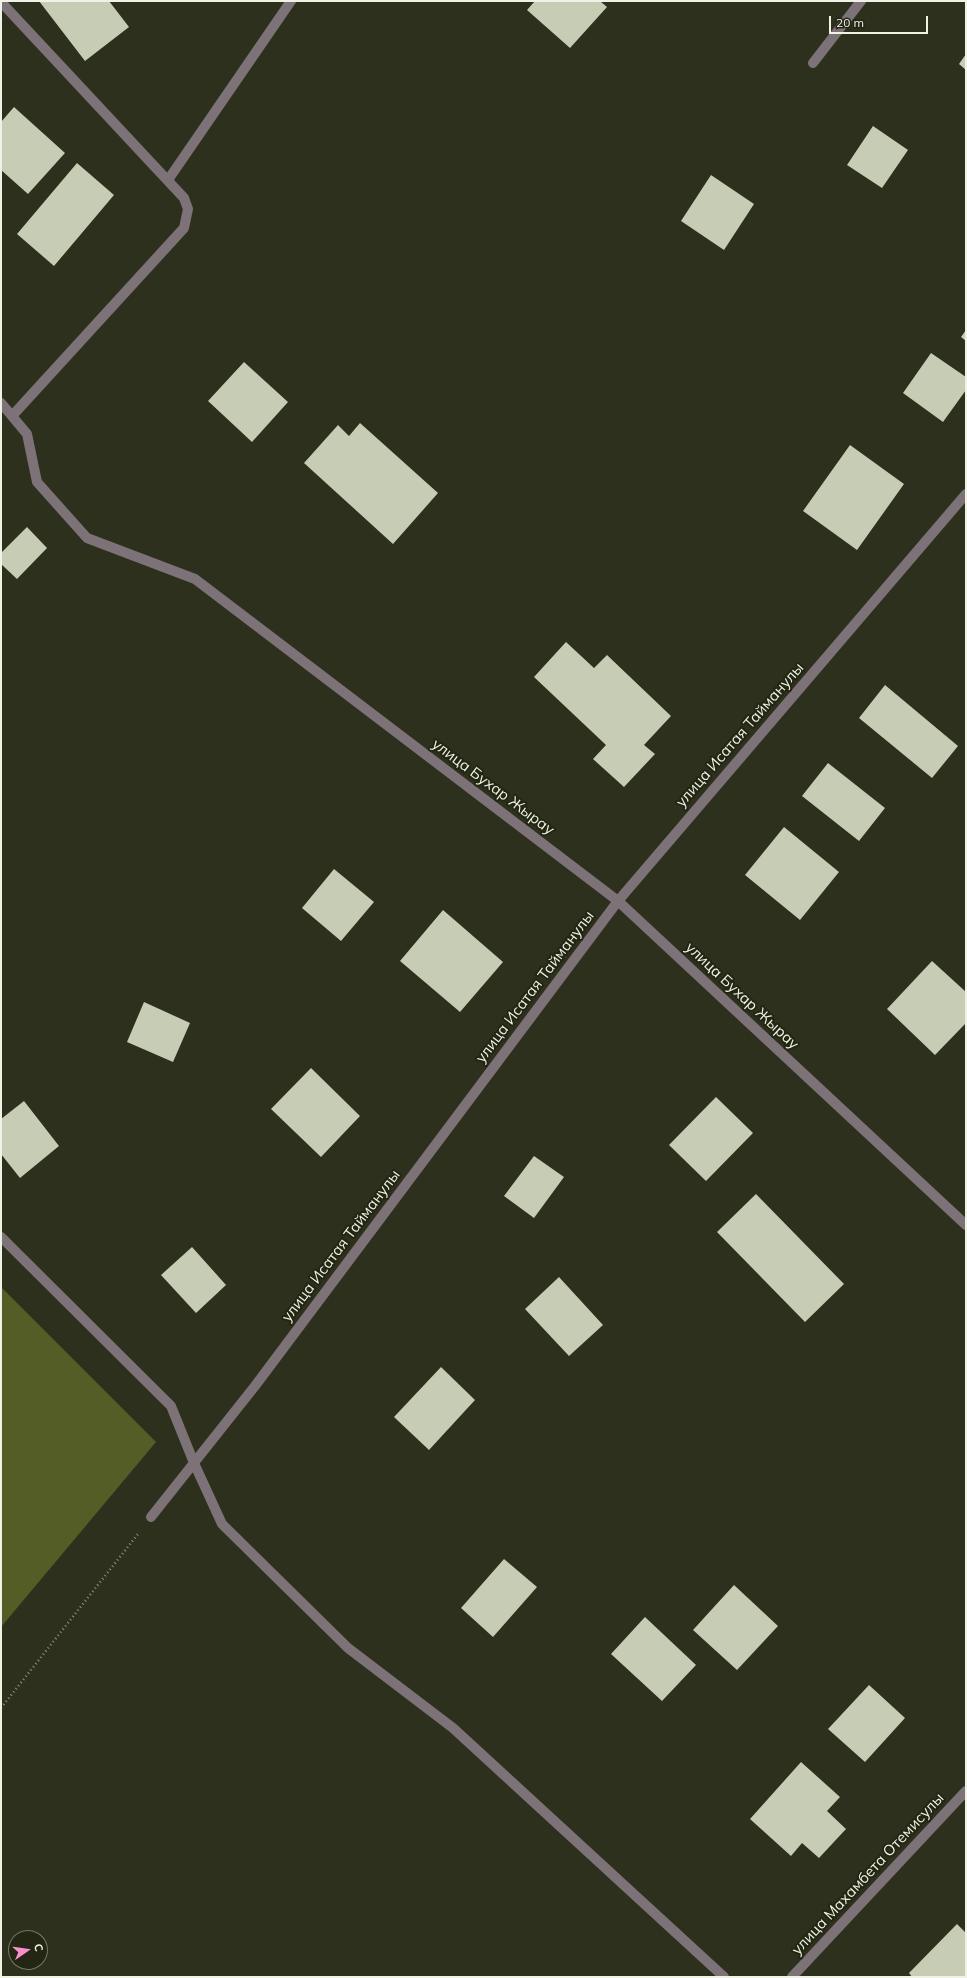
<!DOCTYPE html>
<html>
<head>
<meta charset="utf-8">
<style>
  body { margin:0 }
  #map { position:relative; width:967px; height:1978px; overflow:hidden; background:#2c301c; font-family:Mulish,sans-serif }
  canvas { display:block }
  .frame { position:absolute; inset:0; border:2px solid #eff2e5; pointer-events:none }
  .north { position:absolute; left:8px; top:1930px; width:40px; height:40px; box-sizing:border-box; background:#222613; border:1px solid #747867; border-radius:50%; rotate:77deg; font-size:11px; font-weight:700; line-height:16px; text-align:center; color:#eff2e5 }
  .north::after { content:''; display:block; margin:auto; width:14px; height:18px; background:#f98fca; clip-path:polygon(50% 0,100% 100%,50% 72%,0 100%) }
  .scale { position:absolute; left:829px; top:16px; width:99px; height:18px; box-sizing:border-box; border:2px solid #eff2e5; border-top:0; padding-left:5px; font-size:12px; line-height:14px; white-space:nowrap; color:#eff2e5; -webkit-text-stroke:3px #222613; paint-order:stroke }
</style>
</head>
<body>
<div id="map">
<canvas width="967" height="1978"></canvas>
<div class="frame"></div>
<div class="north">С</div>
<div class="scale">20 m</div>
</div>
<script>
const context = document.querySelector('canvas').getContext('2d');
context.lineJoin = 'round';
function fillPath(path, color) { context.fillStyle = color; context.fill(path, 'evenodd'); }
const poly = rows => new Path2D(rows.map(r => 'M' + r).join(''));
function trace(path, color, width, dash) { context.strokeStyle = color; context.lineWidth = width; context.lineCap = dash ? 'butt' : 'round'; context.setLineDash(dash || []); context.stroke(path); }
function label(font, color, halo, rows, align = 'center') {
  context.font = font + ' Mulish,sans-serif'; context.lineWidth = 4; context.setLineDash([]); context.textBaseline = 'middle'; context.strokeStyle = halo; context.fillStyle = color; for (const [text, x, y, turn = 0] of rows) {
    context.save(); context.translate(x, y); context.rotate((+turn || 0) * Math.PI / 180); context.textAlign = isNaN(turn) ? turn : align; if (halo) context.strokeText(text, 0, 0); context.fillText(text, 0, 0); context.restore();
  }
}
const green = poly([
  [1,1287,156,1442,1,1627]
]);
const building = poly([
  [39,1,109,1,129,27,85,61],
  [535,1,600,1,607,7,570,48,527,10],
  [966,54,966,70,959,64],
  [14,107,65,153,28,194,1,170,1,122],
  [873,126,908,150,882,188,847,165],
  [77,163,114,195,54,266,17,234],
  [711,175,754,204,724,250,681,221],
  [966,330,966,341,961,337],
  [931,353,966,377,966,390,943,422,903,393],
  [244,362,288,402,252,442,208,401],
  [360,423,438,493,393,544,304,463,338,425,349,436],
  [850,445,904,484,857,550,803,511],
  [27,527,47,548,17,579,1,564,1,553],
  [566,642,594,668,607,655,671,716,644,745,655,754,624,787,593,759,606,745,534,677],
  [885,685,958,746,932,778,859,718],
  [828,763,885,808,859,841,802,796],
  [784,827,839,872,800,920,745,875],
  [334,869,374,902,341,941,302,908],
  [443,910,503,962,460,1012,400,961],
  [932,961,966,992,966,1023,935,1055,887,1009],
  [144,1002,190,1023,173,1062,127,1042],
  [311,1068,360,1116,321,1157,271,1109],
  [716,1097,753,1133,706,1181,669,1145],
  [24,1101,59,1146,20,1178,1,1154,1,1119],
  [534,1156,564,1177,534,1218,504,1196],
  [756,1194,844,1284,805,1322,717,1232],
  [192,1247,226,1285,196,1313,161,1275],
  [559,1277,603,1325,569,1356,525,1309],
  [441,1367,475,1400,429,1450,394,1417],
  [504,1559,537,1587,493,1637,461,1608],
  [734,1585,778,1626,737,1670,693,1630],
  [645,1617,696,1665,662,1701,611,1654],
  [869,1685,905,1718,865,1762,828,1729],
  [801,1762,840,1797,827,1811,846,1829,819,1858,802,1843,791,1856,750,1819],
  [957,1924,966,1933,966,1977,912,1977,909,1973]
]);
const path = poly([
  [1,1708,138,1534]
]);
const minor = poly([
  [1,2,184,198,188,209,184,228,12,416],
  [813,63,861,1],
  [168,180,291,1],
  [1,403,27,434,37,482,87,538,195,579,618,901,966,1225],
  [1,1237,171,1406,194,1463,222,1524,348,1648,453,1728,724,1977],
  [151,1517,255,1386,618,901,966,494],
  [792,1977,966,1791]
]);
const streetNames = [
  ["улица Исатая Тайманулы",740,735,-49],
  ["улица Бухар Жырау",493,787,37],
  ["улица Исатая Тайманулы",535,987,-53],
  ["улица Бухар Жырау",742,996,43],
  ["улица Исатая Тайманулы",341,1246,-53],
  ["улица Махамбета Отемисулы",868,1874,-47]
];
fillPath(green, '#545d25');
fillPath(building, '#c7ccb4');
trace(path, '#8f9282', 2.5, [1, 3]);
trace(minor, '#7c7277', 10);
label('15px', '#eff2e5', '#222613', streetNames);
</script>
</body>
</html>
